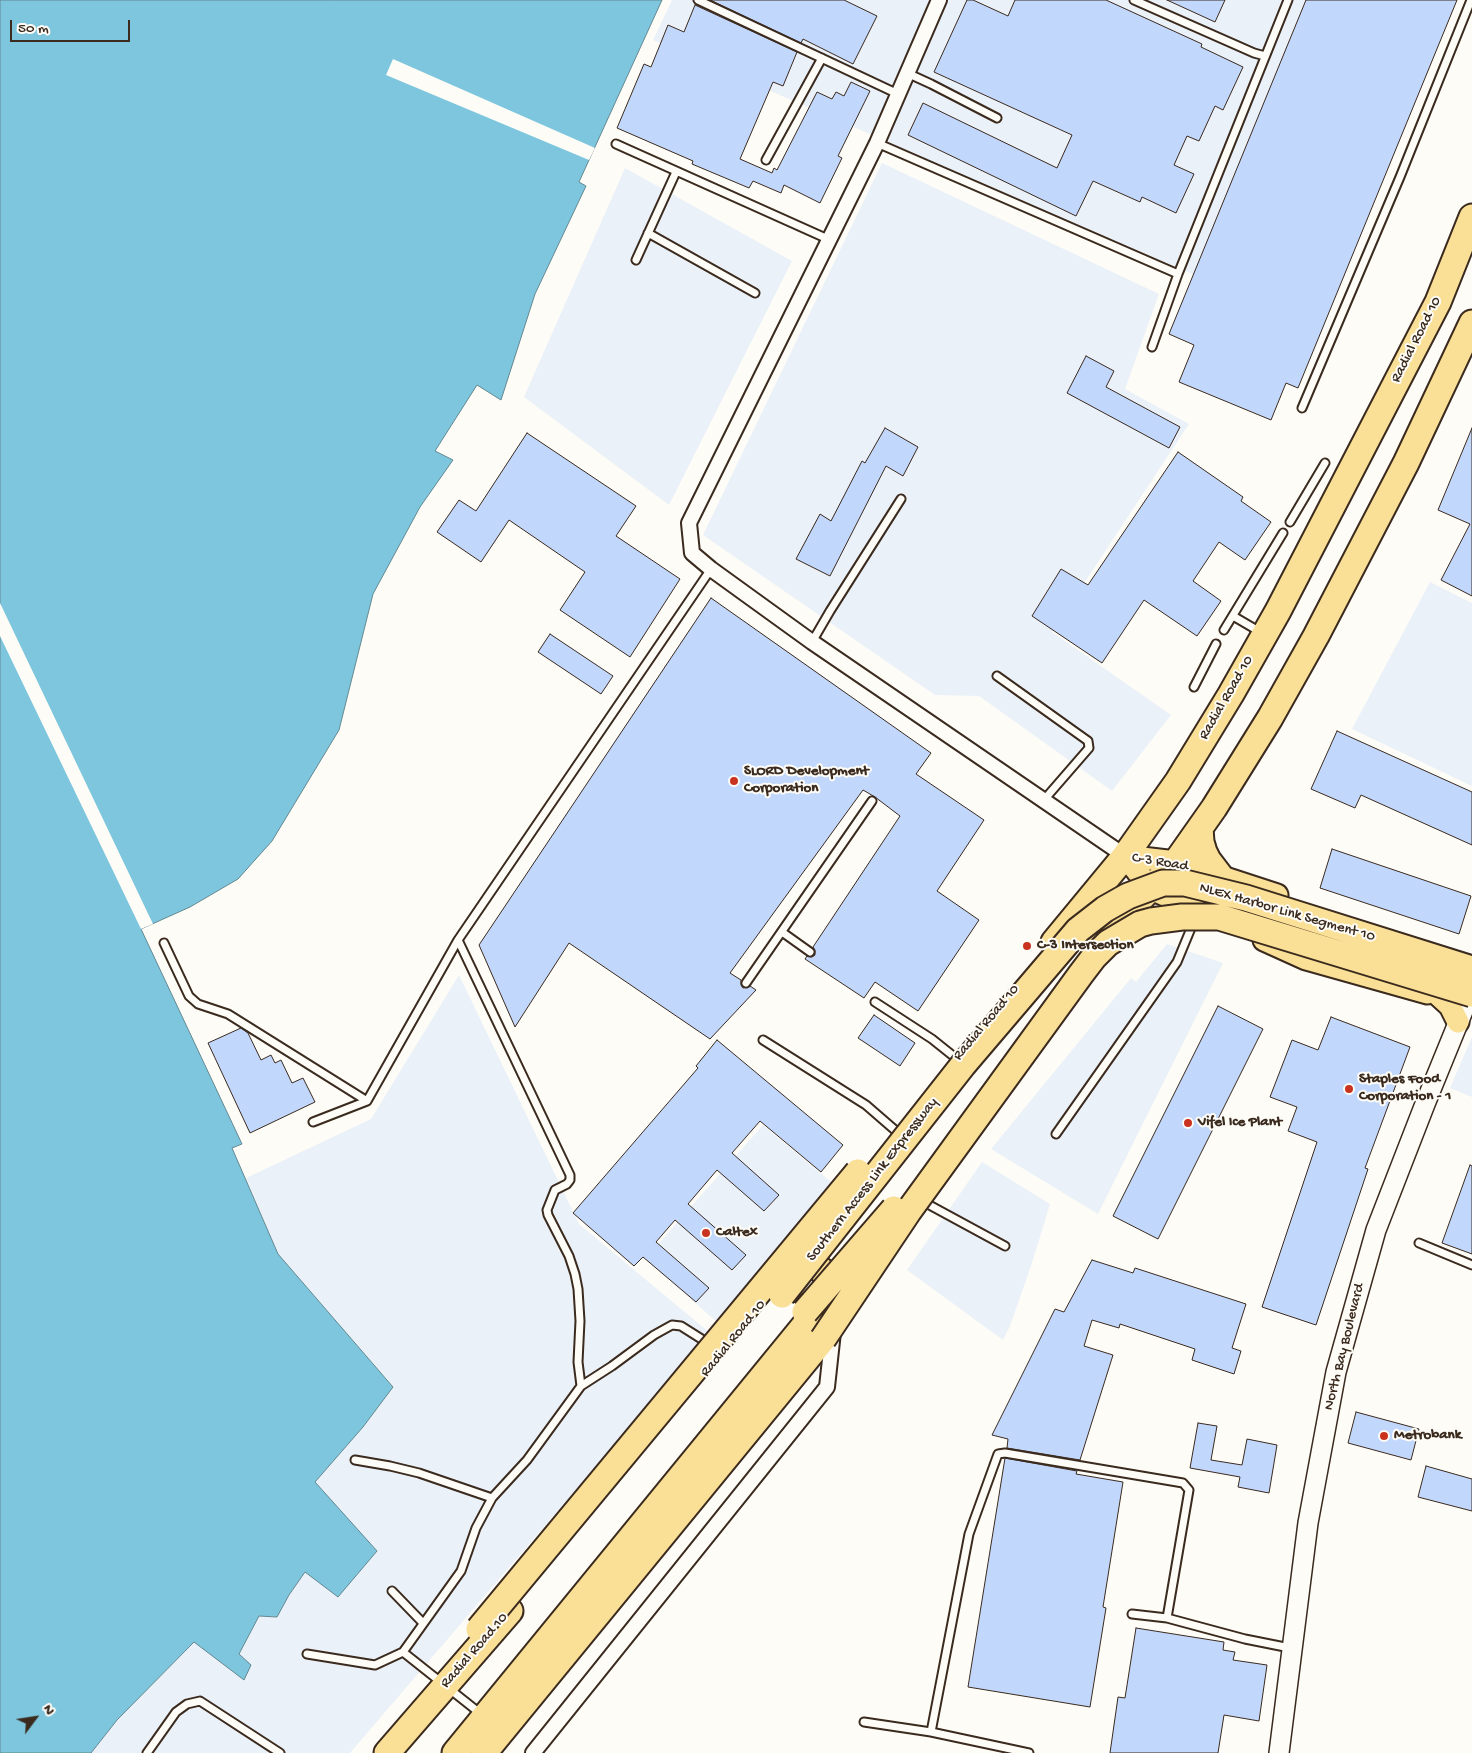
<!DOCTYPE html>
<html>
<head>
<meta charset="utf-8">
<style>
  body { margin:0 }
  #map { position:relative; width:1472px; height:1753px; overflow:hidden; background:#fdfcf7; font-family:"Gochi Hand",sans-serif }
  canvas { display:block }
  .north { position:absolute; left:10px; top:1693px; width:50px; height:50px; -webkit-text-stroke:4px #fdfcf7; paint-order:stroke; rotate:59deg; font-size:14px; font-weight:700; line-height:20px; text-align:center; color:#3b2a1e }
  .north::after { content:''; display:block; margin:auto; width:18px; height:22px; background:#3b2a1e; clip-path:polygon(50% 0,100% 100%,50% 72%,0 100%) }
  .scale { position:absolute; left:10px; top:20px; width:120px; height:22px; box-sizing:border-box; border:2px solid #3b2a1e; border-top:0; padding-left:6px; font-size:15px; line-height:18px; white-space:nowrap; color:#3b2a1e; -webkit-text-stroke:4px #fdfcf7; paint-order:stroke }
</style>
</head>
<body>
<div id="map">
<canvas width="1472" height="1753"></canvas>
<div class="north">N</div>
<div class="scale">50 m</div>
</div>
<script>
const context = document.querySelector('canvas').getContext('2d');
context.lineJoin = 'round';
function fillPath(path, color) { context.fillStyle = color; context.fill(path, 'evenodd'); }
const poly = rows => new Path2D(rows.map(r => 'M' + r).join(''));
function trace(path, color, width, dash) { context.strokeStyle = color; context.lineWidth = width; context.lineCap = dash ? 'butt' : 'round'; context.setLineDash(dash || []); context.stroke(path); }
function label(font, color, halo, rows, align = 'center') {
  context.font = font + ' "Gochi Hand",sans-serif'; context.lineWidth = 4; context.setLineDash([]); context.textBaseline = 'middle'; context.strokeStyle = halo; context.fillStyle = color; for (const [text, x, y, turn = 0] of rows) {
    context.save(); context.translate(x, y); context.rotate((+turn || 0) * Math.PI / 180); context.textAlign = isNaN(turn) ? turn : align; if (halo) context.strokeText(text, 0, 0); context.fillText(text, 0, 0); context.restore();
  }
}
const built = poly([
  [672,0,1357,0,1236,293,653,40],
  [882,163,1159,294,1125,389,1189,424,1052,632,1171,715,1112,791,979,696,935,695,703,535],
  [625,168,792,261,669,505,524,397],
  [1430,582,1472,603,1472,786,1352,729],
  [1167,944,1223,963,1098,1214,991,1149,1131,978,1136,982],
  [459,975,579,1224,710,1333,350,1753,91,1753,117,1720,194,1642,239,1654,259,1616,277,1617,289,1595,305,1571,315,1482,363,1427,393,1386,278,1254,246,1178,371,1119],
  [1472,1037,1472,1097,1450,1088],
  [763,1125,842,1191,726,1330,645,1259],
  [982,1162,1050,1204,1032,1263,1010,1326,1003,1340,907,1270]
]);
const water = poly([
  [0,0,662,0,579,182,586,186,535,294,501,400,477,385,435,451,453,460,420,507,373,594,339,730,272,841,238,879,190,907,141,929,242,1144,232,1148,278,1254,393,1387,363,1427,315,1482,377,1551,338,1597,305,1572,289,1595,277,1617,259,1616,239,1654,251,1665,244,1680,194,1642,117,1720,91,1753,0,1753,0,0]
]);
const pier = poly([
  [393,59,595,148,589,160,386,75],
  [0,603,153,924,141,929,0,636]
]);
const building = poly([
  [710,0,844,0,877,16,853,64,803,39,801,43,710,0],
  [967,0,973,0,1008,16,1015,0,1106,0,1202,44,1201,47,1243,67,1223,110,1215,106,1199,141,1187,136,1174,165,1194,174,1176,213,1142,197,1140,202,1093,181,1076,216,908,135,923,103,1057,168,1072,135,934,72,967,0],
  [1167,0,1225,0,1215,22,1167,0],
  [1306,0,1457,0,1298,388,1286,383,1271,420,1179,382,1194,345,1169,334,1306,0],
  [695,5,797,52,783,86,773,82,740,159,772,173,774,168,777,170,817,92,832,99,836,92,844,96,851,82,870,91,838,156,842,158,820,203,784,185,781,193,753,181,749,188,692,164,693,161,617,128,644,64,651,67,668,25,684,32,695,5],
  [1086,356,1114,371,1106,387,1180,427,1169,448,1067,393,1086,356],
  [885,428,918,447,903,476,886,466,830,576,796,559,820,514,831,521,862,461,865,463,885,428],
  [1472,428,1472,596,1441,580,1470,524,1438,510,1472,428],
  [527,433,636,506,616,536,680,579,630,657,560,610,585,572,509,520,481,562,437,532,459,500,476,511,527,433],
  [1178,452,1243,497,1241,501,1271,522,1245,560,1219,542,1193,581,1221,601,1197,636,1144,600,1102,663,1032,616,1061,569,1088,585,1178,452],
  [711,598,931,753,916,774,984,820,937,891,979,920,918,1011,875,982,864,998,805,959,807,956,812,957,815,955,815,950,813,947,900,816,875,797,863,790,730,973,741,980,741,985,743,988,750,986,756,990,710,1039,569,943,515,1027,479,945,711,598],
  [550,634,613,676,601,694,538,652,550,634],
  [1337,731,1472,792,1472,845,1361,795,1355,808,1311,789,1337,731],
  [1332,849,1471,896,1459,934,1320,888,1332,849],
  [1218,1006,1263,1029,1158,1239,1113,1216,1218,1006],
  [874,1015,915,1043,900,1066,858,1038,874,1015],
  [1331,1017,1410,1047,1365,1168,1368,1169,1316,1325,1262,1307,1317,1142,1288,1131,1297,1107,1270,1097,1292,1040,1318,1050,1331,1017],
  [241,1028,248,1033,261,1060,271,1055,275,1063,281,1060,292,1083,303,1078,315,1102,250,1133,208,1043,241,1028],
  [717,1040,843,1145,821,1172,760,1121,732,1153,779,1195,764,1211,717,1170,688,1204,746,1255,732,1270,675,1220,656,1242,709,1288,696,1302,643,1257,634,1266,573,1213,698,1068,696,1066,717,1040],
  [1470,1165,1472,1166,1472,1254,1442,1243,1470,1165],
  [1092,1260,1133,1273,1135,1268,1246,1304,1232,1348,1241,1351,1234,1374,1192,1360,1195,1349,1120,1324,1119,1328,1092,1320,1084,1346,1113,1355,1080,1460,1007,1448,1008,1439,992,1435,1055,1309,1064,1312,1092,1260],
  [1356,1412,1419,1429,1411,1460,1348,1443,1356,1412],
  [1198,1423,1217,1426,1211,1460,1242,1465,1247,1439,1277,1445,1269,1493,1238,1487,1240,1477,1190,1468,1198,1423],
  [1005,1458,1077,1471,1076,1474,1123,1482,1103,1607,1106,1608,1090,1707,968,1687,1005,1458],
  [1426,1466,1472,1479,1472,1511,1418,1497,1426,1466],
  [1136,1628,1224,1642,1223,1650,1235,1652,1233,1660,1267,1665,1259,1721,1224,1715,1218,1753,1110,1753,1118,1697,1125,1698,1136,1628]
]);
const lane = poly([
  [698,0,898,94],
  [1134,0,1254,53,1265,56],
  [907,73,931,84,997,118],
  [877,143,1178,274],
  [616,144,830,240],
  [766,160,822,58],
  [648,233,755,293],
  [636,260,676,172],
  [1152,347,1178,274,1288,0],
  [1302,408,1400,177,1471,0],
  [1290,522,1325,463],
  [1233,616,1262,633],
  [1224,630,1283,533],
  [812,642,830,611,901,499],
  [997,676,1088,741,1089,748,1043,801],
  [1194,687,1216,644],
  [782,932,810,952],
  [458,940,711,569],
  [164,943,189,996,198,1004,228,1014,367,1101],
  [746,983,872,801],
  [875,1002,932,1039,957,1059],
  [763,1040,866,1105,896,1131],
  [1056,1134,1177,962,1194,921],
  [922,1201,1005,1246],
  [1419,1243,1472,1265],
  [581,1386,612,1366,654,1335,672,1325,681,1326,711,1345],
  [355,1460,390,1466,419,1473,492,1498],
  [392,1591,423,1623],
  [1132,1614,1167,1618,1245,1639,1290,1648],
  [403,1652,481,1714],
  [307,1654,375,1665,403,1652,461,1571,476,1528,492,1498,527,1460,581,1386,578,1362,580,1321,578,1289,575,1274,569,1256,548,1215,547,1210,555,1190,567,1184,570,1180,570,1175,458,940,367,1101,313,1122],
  [864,1722,931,1732,1029,1753],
  [931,1732,969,1534,998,1454,1005,1453,1183,1483,1189,1490,1167,1618],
  [147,1753,176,1712,187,1704,200,1701,280,1753]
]);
const street = poly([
  [939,0,877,143,689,523,692,553,711,569,812,642,1125,856],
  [533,1753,827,1387,833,1332]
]);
const secondary = poly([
  [1279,1753,1308,1523,1336,1372,1376,1230,1425,1104,1472,989]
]);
const primary = poly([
  [1125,856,1151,889,1214,916],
  [1125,856,1176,862,1277,895],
  [1264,940,1306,959,1427,993],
  [1438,995,1450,1006,1458,1022]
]);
const highway = poly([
  [1200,828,1201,842,1204,852,1208,860,1221,877],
  [1054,942,1125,856,1178,781,1231,694,1278,611,1438,302,1472,217],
  [1095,946,1176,862,1214,808,1270,718,1316,636,1406,463,1472,323],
  [802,1253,838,1285],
  [387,1753,510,1611],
  [455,1753,827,1298],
  [484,1753,823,1339]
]);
const highwayBridge = poly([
  [782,1295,963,1065,1078,930,1105,909,1128,896,1163,883,1185,883,1246,898,1472,969],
  [805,1312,894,1209],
  [823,1339,908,1212,1081,974,1094,957,1108,943,1140,924,1151,921,1182,917,1219,917,1472,994],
  [479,1629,858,1172]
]);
const markers = [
  [734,781,5,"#c8321e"],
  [1027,946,5,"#c8321e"],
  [1349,1089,5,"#c8321e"],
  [1188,1123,5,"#c8321e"],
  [706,1233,5,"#c8321e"],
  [1384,1436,5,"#c8321e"]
];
const streetNames = [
  ["Radial Road 10",1417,340,-63],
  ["Radial Road 10",1227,698,-60],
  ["C-3 Road",1160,863,9],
  ["NLEX Harbor Link Segment 10",1287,913,16],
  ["Radial Road 10",987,1023,-50],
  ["Southern Access Link Expressway",873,1180,-52],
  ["Radial Road 10",734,1339,-51],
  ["North Bay Boulevard",1345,1347,-76],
  ["Radial Road 10",475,1651,-49]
];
const poiNames = [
  ["SLORD Development",744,772],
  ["Corporation",744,789],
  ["C-3 Intersection",1037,946],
  ["Staples Food",1359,1080],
  ["Corporation - 1",1359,1097],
  ["Vifel Ice Plant",1198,1123],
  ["Caltex",716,1233],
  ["Metrobank",1394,1436]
];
fillPath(built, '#ebf1f8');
fillPath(water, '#7dc6dd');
trace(water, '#638891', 1);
fillPath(pier, '#fdfcf7');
fillPath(building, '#c2d7fc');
trace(building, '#3b2a1e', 1);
trace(lane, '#3b2a1e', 11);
trace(street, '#3b2a1e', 18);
trace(secondary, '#3b2a1e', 22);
trace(primary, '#3b2a1e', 25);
trace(highway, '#3b2a1e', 29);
trace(lane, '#fdfcf7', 7);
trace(street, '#fdfcf7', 14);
trace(secondary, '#fdfcf7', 19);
trace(primary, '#fadf96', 21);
trace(highway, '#fadf96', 25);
trace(highwayBridge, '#3b2a1e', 29, []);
trace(highwayBridge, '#fadf96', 25);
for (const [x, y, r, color] of markers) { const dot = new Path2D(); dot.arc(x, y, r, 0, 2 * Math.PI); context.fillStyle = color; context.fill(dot); trace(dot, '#fdfcf7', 2); }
label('15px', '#3b2a1e', '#fdfcf7', streetNames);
label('bold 15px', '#3b2a1e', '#fdfcf7', poiNames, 'left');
</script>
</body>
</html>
